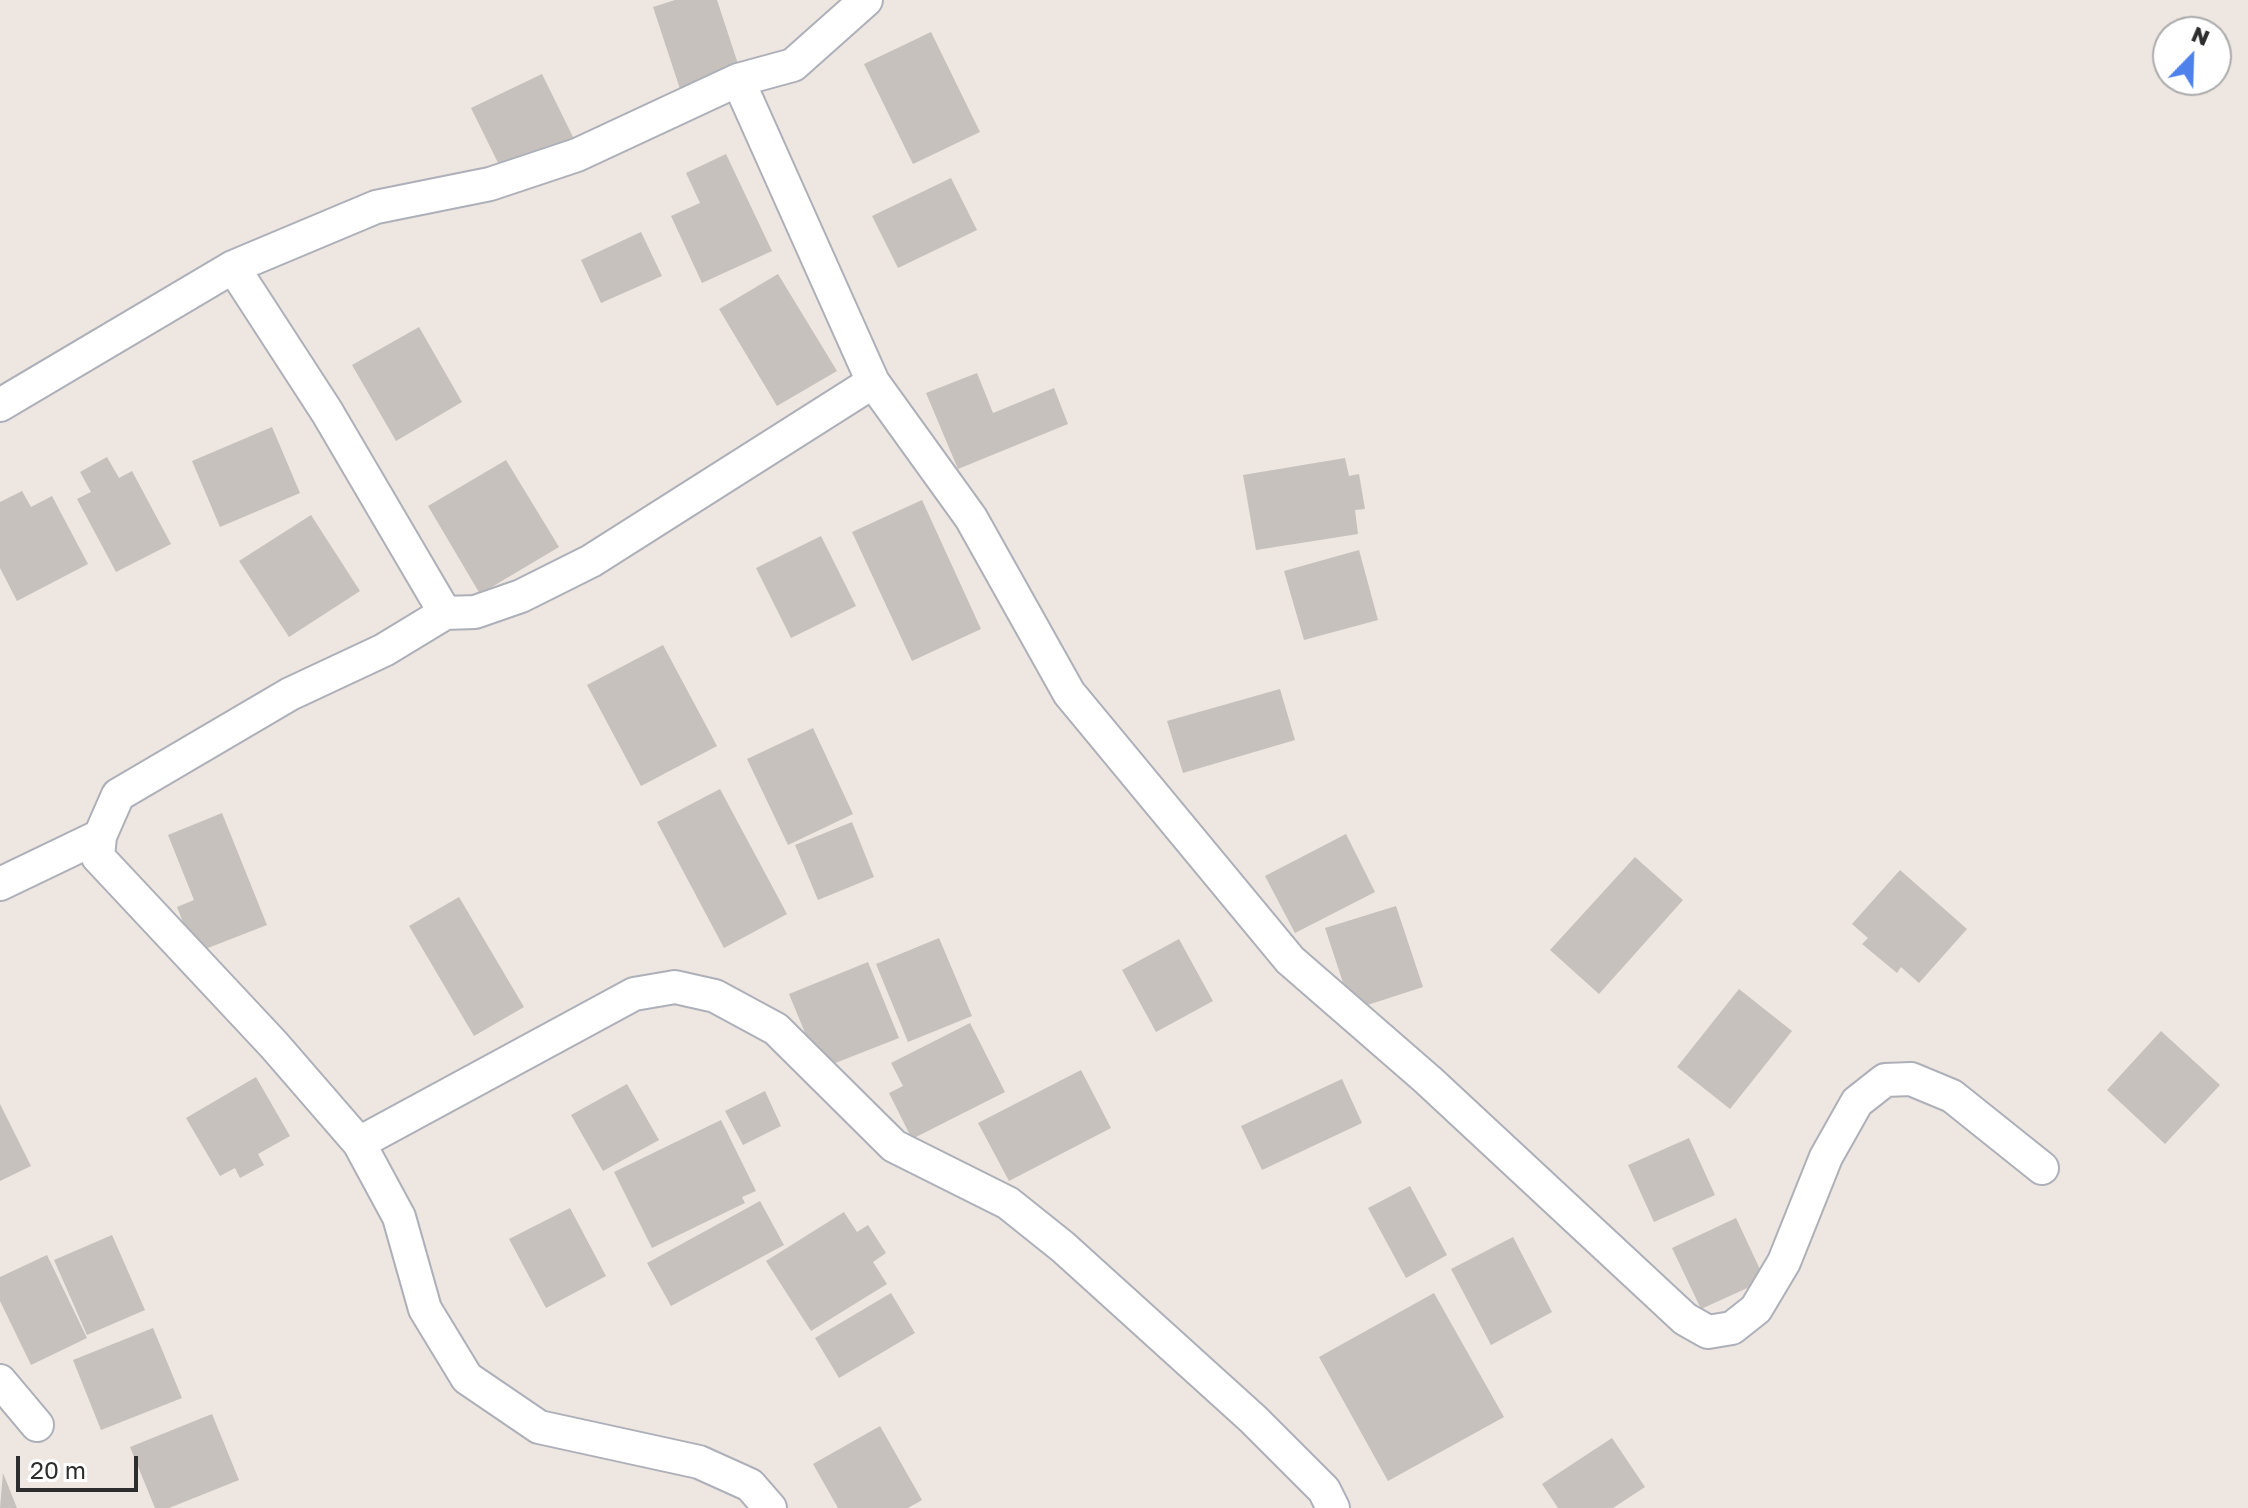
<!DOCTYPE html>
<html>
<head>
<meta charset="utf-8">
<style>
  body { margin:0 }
  #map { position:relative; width:2248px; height:1508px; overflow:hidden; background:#ede6e1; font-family:"Golos Text",sans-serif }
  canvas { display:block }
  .north { position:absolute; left:2152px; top:16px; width:80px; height:80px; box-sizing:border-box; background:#fff; border:2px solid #ababab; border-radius:50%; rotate:23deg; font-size:22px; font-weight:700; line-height:32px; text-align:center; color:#2d2d2d }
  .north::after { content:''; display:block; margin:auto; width:28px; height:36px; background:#4f81eb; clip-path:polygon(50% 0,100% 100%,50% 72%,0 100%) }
  .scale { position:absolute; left:16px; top:1456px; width:122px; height:36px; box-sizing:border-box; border:4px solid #2d2d2d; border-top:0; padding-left:10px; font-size:24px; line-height:28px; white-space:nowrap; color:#2d2d2d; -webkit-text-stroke:6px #fff; paint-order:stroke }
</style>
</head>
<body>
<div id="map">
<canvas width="2248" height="1508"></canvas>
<div class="north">N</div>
<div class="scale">20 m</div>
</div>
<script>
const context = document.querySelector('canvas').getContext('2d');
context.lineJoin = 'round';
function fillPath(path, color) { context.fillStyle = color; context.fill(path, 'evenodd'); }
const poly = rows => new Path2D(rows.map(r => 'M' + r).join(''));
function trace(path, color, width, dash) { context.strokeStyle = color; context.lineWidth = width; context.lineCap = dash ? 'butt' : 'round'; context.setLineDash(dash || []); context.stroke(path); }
const building = poly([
  [675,0,717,0,740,70,680,89,653,7],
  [931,32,980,132,913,164,864,64],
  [542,74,574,139,503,173,471,108],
  [726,154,772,251,702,283,671,216,700,203,686,173],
  [951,178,977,230,898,268,872,216],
  [641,232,662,276,601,303,581,260],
  [778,274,837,371,777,406,719,309],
  [419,327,462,402,396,441,352,365],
  [977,373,993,413,1054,388,1068,424,958,469,926,393],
  [272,427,300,493,220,527,192,461],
  [107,457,119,478,132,471,171,544,116,572,77,499,91,492,80,472],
  [1345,458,1349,476,1359,474,1365,509,1355,510,1358,534,1256,550,1243,475],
  [506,460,559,547,480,594,428,506],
  [22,491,31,507,52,496,88,564,17,601,0,568,0,502],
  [922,500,981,629,912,661,852,532],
  [311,515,360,591,289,637,239,561],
  [821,536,856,606,791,638,756,568],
  [1359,550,1378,620,1304,640,1284,571],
  [663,645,717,746,641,786,587,685],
  [1280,689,1295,740,1183,773,1167,721],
  [813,728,853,814,788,845,747,759],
  [720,789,787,914,724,948,657,822],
  [222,813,267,925,195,953,177,907,194,900,168,835],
  [852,822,874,877,818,900,795,845],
  [1346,834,1375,892,1295,933,1265,876],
  [1635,857,1683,900,1599,994,1550,950],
  [1900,870,1967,929,1919,983,1901,967,1897,973,1862,944,1868,938,1852,924],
  [459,897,524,1007,474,1036,409,926],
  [1396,906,1423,987,1352,1010,1325,928],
  [939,938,972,1016,908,1042,876,964],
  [1179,939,1213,1001,1156,1032,1122,970],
  [868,962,899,1038,820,1069,789,994],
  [1739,989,1792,1031,1730,1109,1677,1067],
  [970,1023,1005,1092,912,1139,889,1093,903,1086,891,1063],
  [2161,1031,2220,1085,2165,1144,2107,1090],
  [1081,1070,1111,1128,1009,1181,978,1123],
  [256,1077,290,1136,258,1154,264,1165,240,1178,235,1168,220,1176,186,1118],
  [1342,1079,1362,1123,1262,1170,1241,1126],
  [627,1084,659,1140,603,1171,571,1115],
  [765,1091,781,1126,743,1145,725,1111],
  [0,1104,31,1166,0,1181],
  [721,1120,756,1191,742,1197,745,1203,652,1248,614,1172],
  [1689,1138,1715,1195,1654,1222,1628,1165],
  [1410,1186,1447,1255,1406,1278,1368,1208],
  [760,1201,784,1245,671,1306,647,1263],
  [570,1208,606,1276,546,1308,509,1239],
  [844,1212,857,1232,868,1225,886,1253,873,1262,887,1284,811,1331,766,1261],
  [1736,1218,1765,1280,1701,1309,1672,1248],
  [112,1235,145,1310,87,1335,54,1260],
  [1513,1237,1552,1312,1491,1345,1451,1269],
  [47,1255,87,1338,31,1365,0,1301,0,1277],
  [891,1293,915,1333,839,1378,815,1338],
  [1434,1293,1504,1417,1388,1481,1319,1357],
  [153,1328,182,1398,101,1430,73,1360],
  [212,1414,239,1480,169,1508,155,1508,130,1447],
  [880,1426,922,1500,908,1508,838,1508,813,1464],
  [1612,1438,1645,1487,1613,1508,1558,1508,1542,1484],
  [3,1473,17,1508,0,1508]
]);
const street = poly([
  [738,80,873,382,971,518,1069,693,1290,960,1428,1080,1685,1319,1708,1332,1732,1328,1756,1309,1784,1262,1826,1157,1857,1102,1885,1080,1911,1079,1952,1096,2042,1168],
  [233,267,327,412,445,613,475,612,521,596,591,561,873,382],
  [0,405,233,267,376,207,490,184,577,155,738,80,793,65,866,0],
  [445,613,384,650,290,694,118,795,100,836,98,857,274,1045,359,1143,399,1217,425,1309,467,1378,539,1427,699,1462,750,1485,770,1508],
  [0,884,100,836],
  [359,1143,634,994,675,987,715,996,776,1029,894,1146,1008,1203,1063,1247,1253,1419,1324,1490,1333,1508],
  [0,1381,37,1425]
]);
fillPath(building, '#c6c1bc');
trace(street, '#adb0b8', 36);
trace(street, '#fff', 32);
</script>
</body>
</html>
